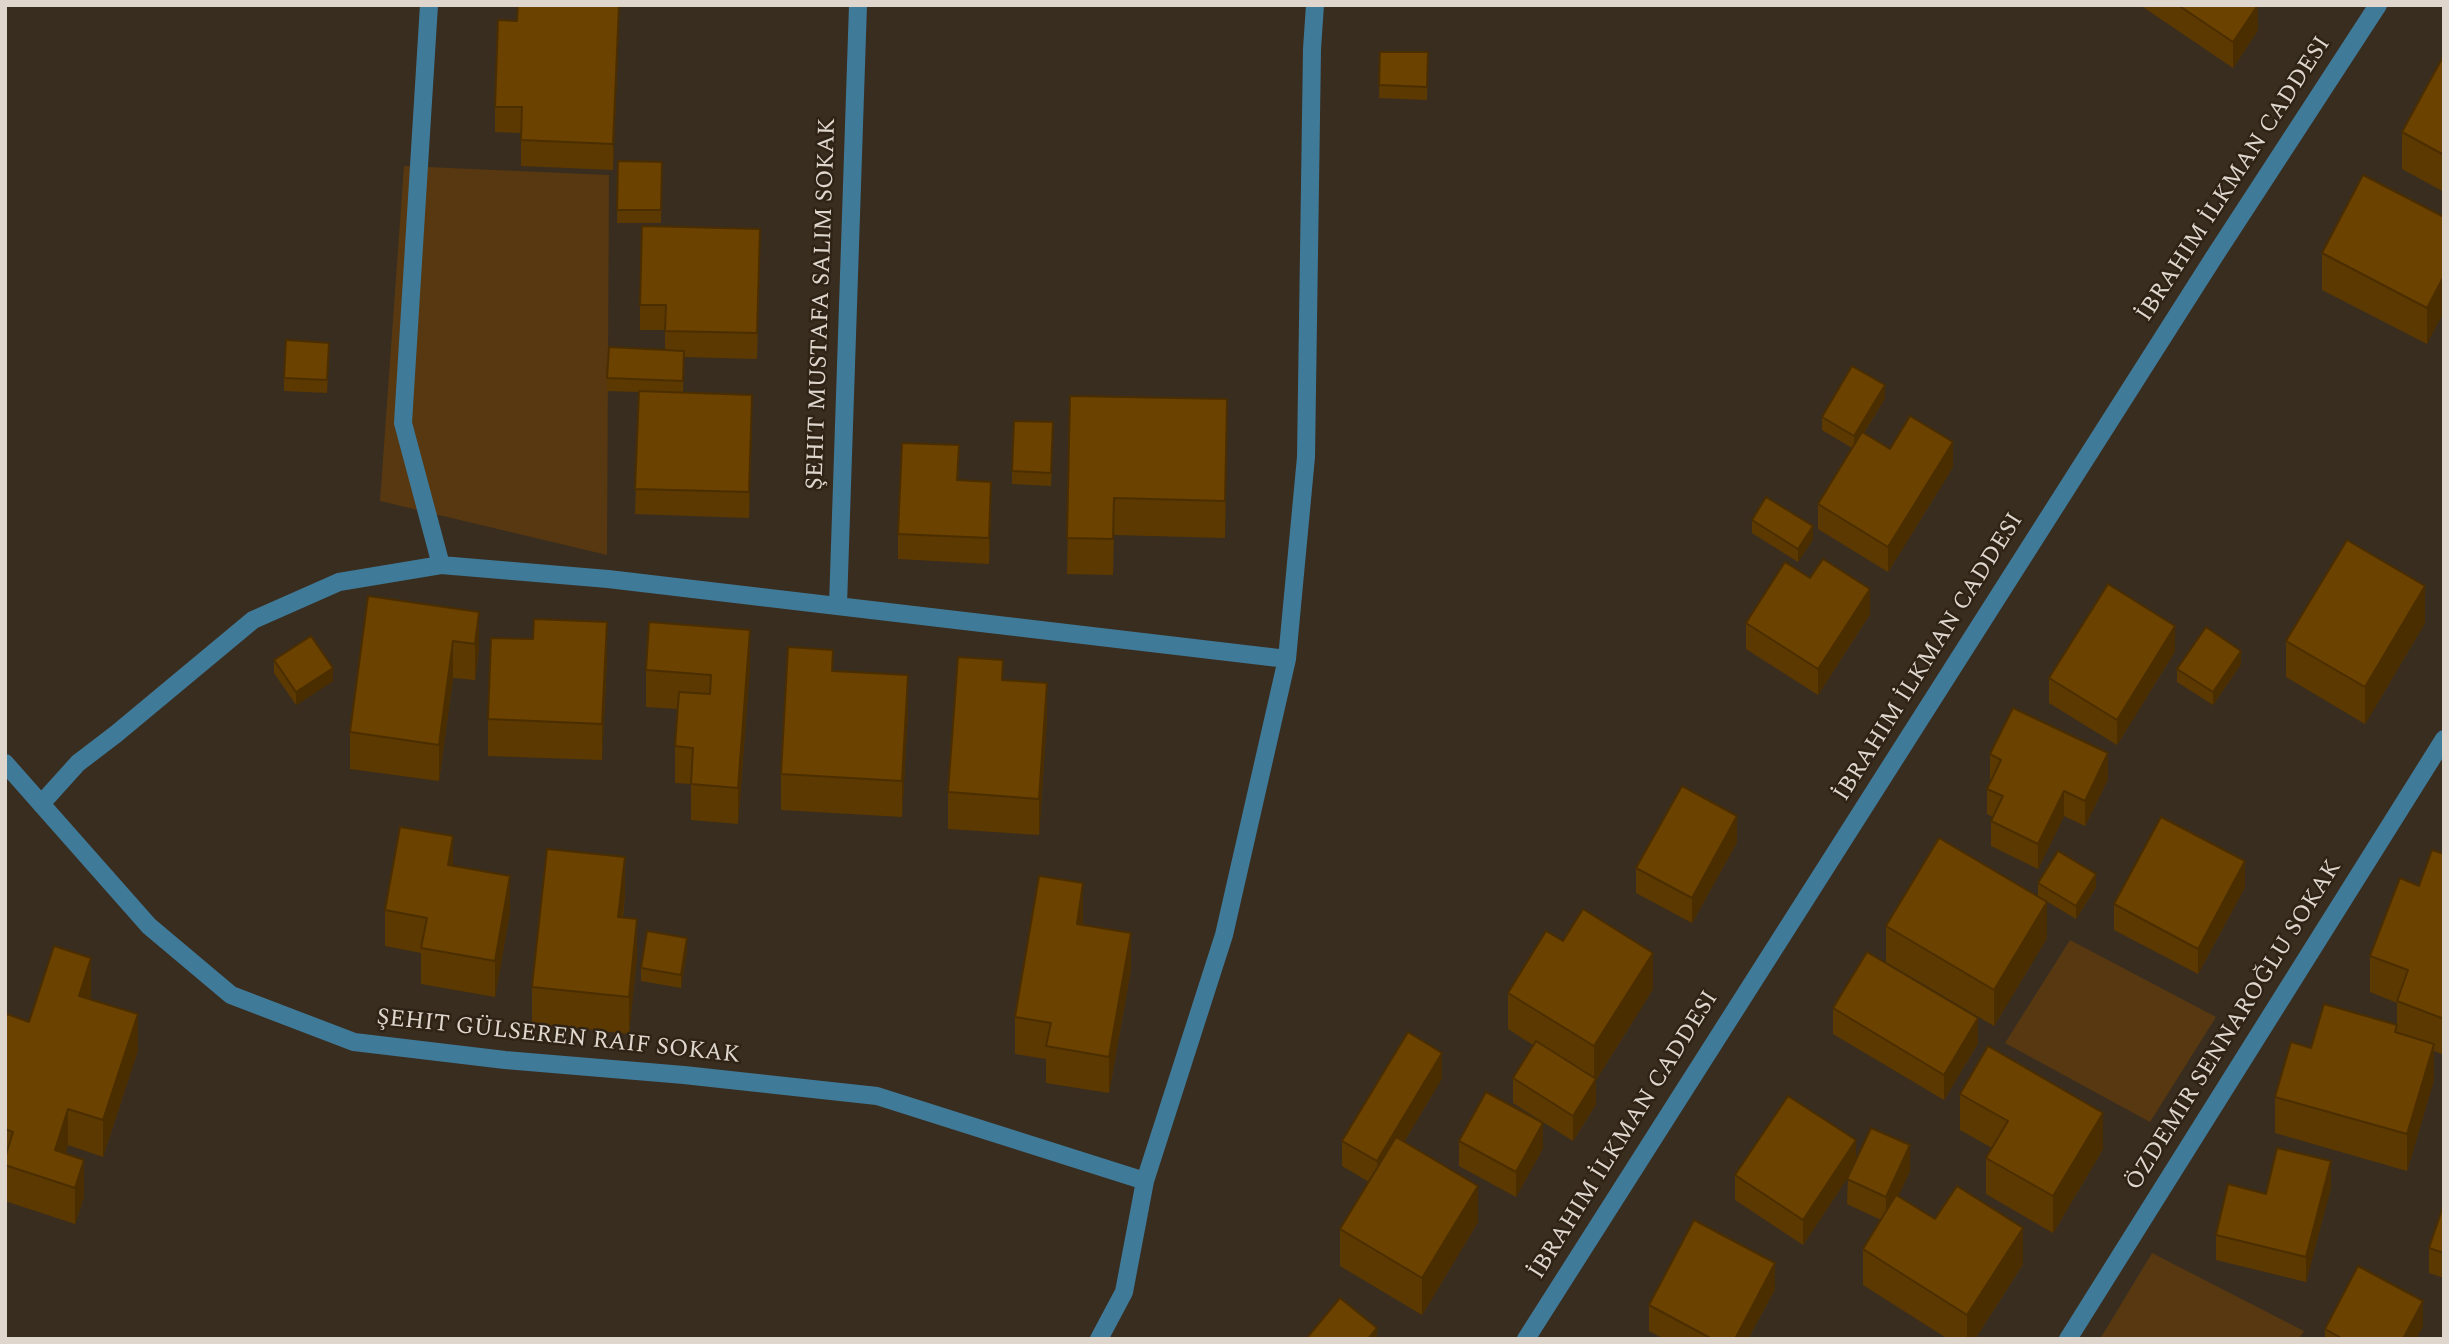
<!DOCTYPE html>
<html>
<head>
<meta charset="utf-8">
<style>
  body { margin:0 }
  #map { position:relative; width:2449px; height:1344px; overflow:hidden; background:#392d1f; font-family:Spectral,serif }
  canvas { display:block }
  .frame { position:absolute; inset:0; border:7px solid #dfd7ce; pointer-events:none }
</style>
</head>
<body>
<div id="map">
<canvas width="2449" height="1344"></canvas>
<div class="frame"></div>
</div>
<script>
const context = document.querySelector('canvas').getContext('2d');
context.lineJoin = 'round';
function fillPath(path, color) { context.fillStyle = color; context.fill(path, 'evenodd'); }
const poly = rows => new Path2D(rows.map(r => 'M' + r).join(''));
function trace(path, color, width, dash) { context.strokeStyle = color; context.lineWidth = width; context.lineCap = dash ? 'butt' : 'round'; context.setLineDash(dash || []); context.stroke(path); }
function label(font, color, halo, rows, align = 'center') {
  context.font = font + ' Spectral,serif'; context.lineWidth = 5; context.setLineDash([]); context.textBaseline = 'middle'; context.strokeStyle = halo; context.fillStyle = color; for (const [text, x, y, turn = 0] of rows) {
    context.save(); context.translate(x, y); context.rotate((+turn || 0) * Math.PI / 180); context.textAlign = isNaN(turn) ? turn : align; if (halo) context.strokeText(text, 0, 0); context.fillText(text, 0, 0); context.restore();
  }
}
const green = poly([
  [404,166,609,175,607,555,380,501],
  [2070,940,2216,1017,2150,1122,2005,1043],
  [2152,1253,2304,1331,2299,1339,2100,1339]
]);
const minor = poly([
  [429,5,403,423,441,565],
  [838,605,858,5],
  [5,763,149,926,231,995,354,1042,505,1060,684,1075,877,1096,1145,1181],
  [41,804,78,763,116,734,253,620,339,582,441,565,608,579,1287,659],
  [1099,1339,1124,1292,1145,1181,1224,935,1287,659,1306,457,1312,49,1315,5],
  [1526,1339,2214,257,2378,5],
  [2068,1339,2444,739]
]);
const wall = poly([
  [2140,5,2258,5,2258,30,2233,68],
  [619,23,613,170,521,166,521,133,495,132,495,107],
  [1380,52,1428,52,1427,100,1379,98],
  [2444,55,2444,192,2402,169,2402,132],
  [618,161,662,162,661,223,617,223],
  [2444,217,2427,344,2322,290,2322,253],
  [760,254,757,359,684,357,683,393,752,421,749,518,635,514,639,392,607,391,607,378,665,350,665,330,640,330,640,305],
  [329,356,327,393,284,391,284,378],
  [1070,396,1227,436,1225,538,1114,535,1113,575,1067,574],
  [1885,398,1864,433,1890,449,1953,467,1888,572,1818,529,1818,504,1852,448,1822,430,1822,417],
  [1053,435,1051,486,1012,484,1012,471],
  [959,470,958,480,991,507,989,564,898,559,898,534],
  [1752,520,1813,539,1798,562,1752,533],
  [1810,578,1870,614,1818,695,1746,649,1746,623],
  [479,612,479,648,475,680,453,678,439,781,350,769,350,732],
  [2425,623,2365,724,2286,677,2286,641],
  [2175,651,2117,745,2049,703,2049,678],
  [607,659,602,760,488,756,488,719],
  [274,660,333,681,296,705,274,673],
  [2241,664,2213,705,2177,682,2177,669],
  [750,666,738,824,691,820,691,784,675,783,675,746,678,709,646,707,646,670],
  [833,671,908,711,902,817,781,810,781,774],
  [1003,680,1047,719,1039,835,948,829,948,792],
  [1990,754,2108,779,2085,826,2064,816,2038,869,1991,846,1991,821,1993,817,1987,814,1987,789,1991,780,1990,780],
  [1737,842,1692,923,1636,893,1636,868],
  [2444,854,2444,1055,2434,1051,2434,1080,2407,1171,2275,1133,2275,1097,2311,1048,2397,1025,2397,1003,2370,992,2370,956,2419,886],
  [453,866,510,912,495,997,421,984,421,953,385,946,385,910],
  [2038,883,2096,887,2076,919,2038,896],
  [2245,887,2198,974,2114,930,2114,904],
  [625,894,623,917,637,956,629,1034,532,1023,532,987],
  [1083,920,1083,925,1131,969,1109,1093,1046,1083,1046,1059,1015,1054,1015,1017],
  [1886,926,2047,938,1994,1026,1886,962],
  [1563,941,1653,989,1596,1080,1596,1104,1573,1141,1513,1103,1513,1078,1533,1045,1508,1029,1508,993],
  [687,951,681,988,641,981,641,968],
  [91,995,90,999,138,1050,103,1157,68,1145,65,1154,84,1197,75,1224,5,1201,5,1018,29,1022],
  [1833,1008,1978,1043,1944,1100,1833,1034],
  [1442,1078,1404,1142,1478,1222,1422,1315,1340,1266,1340,1229,1369,1182,1342,1166,1342,1141],
  [1960,1094,2103,1149,2053,1233,1986,1194,1986,1158,1992,1148,1960,1130],
  [1459,1141,1543,1148,1516,1197,1459,1166],
  [1856,1160,1910,1171,1898,1196,1935,1219,2023,1264,1975,1339,1948,1339,1863,1285,1863,1249,1881,1220,1847,1204,1848,1177,1803,1245,1735,1200,1735,1175],
  [2331,1187,2306,1282,2216,1260,2216,1235,2266,1194],
  [2444,1204,2444,1278,2429,1273,2429,1248],
  [1775,1289,1748,1339,1664,1339,1649,1331,1649,1305],
  [2423,1326,2416,1339,2325,1339,2325,1329]
]);
const shadedWall = poly([
  [619,5,619,23,613,170,613,144],
  [2258,5,2258,30,2233,68,2233,42],
  [2444,276,2444,312,2427,344,2427,308],
  [1885,385,1885,398,1854,449,1854,436],
  [752,395,752,421,749,518,749,492],
  [1227,399,1227,436,1225,538,1225,501],
  [1953,442,1953,467,1888,572,1888,547],
  [991,482,991,507,989,564,989,538],
  [1813,526,1813,539,1798,562,1798,549],
  [2425,586,2425,623,2365,724,2365,687],
  [1870,589,1870,614,1818,695,1818,669],
  [479,612,479,648,475,680,475,644],
  [607,622,607,659,602,760,602,724],
  [2175,626,2175,651,2117,745,2117,720],
  [750,630,750,666,738,824,738,788],
  [453,641,453,678,439,781,439,745],
  [2241,651,2241,664,2213,705,2213,692],
  [333,668,333,681,296,705,296,692],
  [908,675,908,711,902,817,902,781],
  [1047,683,1047,719,1039,835,1039,799],
  [2108,753,2108,779,2085,826,2085,801],
  [2064,791,2064,816,2038,869,2038,844],
  [1737,816,1737,842,1692,923,1692,898],
  [453,836,453,872,448,865],
  [625,857,625,894,618,953,618,917],
  [2245,861,2245,887,2198,974,2198,949],
  [2096,874,2096,887,2076,919,2076,906],
  [510,876,510,912,495,997,495,961],
  [1083,883,1083,920,1077,960,1077,924],
  [2047,902,2047,938,1994,1026,1994,990],
  [637,919,637,956,629,1034,629,997],
  [1131,933,1131,969,1109,1093,1109,1057],
  [687,938,687,951,681,988,681,975],
  [1653,953,1653,989,1596,1080,1596,1104,1573,1141,1573,1116,1594,1082,1594,1046],
  [91,958,91,995,79,1032,79,996],
  [138,1014,138,1050,103,1157,103,1120],
  [1978,1018,1978,1043,1944,1100,1944,1075],
  [2434,1044,2434,1080,2407,1171,2407,1134],
  [1442,1053,1442,1078,1377,1187,1377,1161],
  [68,1109,68,1145,56,1182,55,1150],
  [2103,1113,2103,1149,2053,1233,2053,1196],
  [1543,1123,1543,1148,1516,1197,1516,1172],
  [1856,1140,1856,1165,1803,1245,1803,1220],
  [1910,1145,1910,1171,1886,1222,1886,1197],
  [84,1160,84,1197,75,1224,75,1188],
  [2331,1161,2331,1187,2306,1282,2306,1257],
  [1478,1186,1478,1222,1422,1315,1422,1278],
  [2023,1228,2023,1264,1975,1339,1967,1339,1967,1315],
  [1775,1263,1775,1289,1748,1339,1735,1339],
  [2423,1301,2423,1326,2416,1339,2403,1339],
  [1377,1328,1377,1339,1368,1339]
]);
const building = poly([
  [518,5,619,5,613,144,521,140,522,107,495,107,498,20,517,21,518,5],
  [2178,5,2258,5,2233,42,2178,5],
  [1380,52,1428,52,1427,87,1379,85,1380,52],
  [2444,55,2444,155,2402,132,2444,55],
  [618,161,662,162,661,210,617,210,618,161],
  [2363,175,2444,217,2444,276,2427,308,2322,253,2363,175],
  [642,226,760,229,757,333,665,331,666,305,640,305,642,226],
  [286,340,329,343,327,380,284,378,286,340],
  [609,347,684,351,683,381,607,378,609,347],
  [1852,366,1885,385,1854,436,1822,417,1852,366],
  [639,391,752,395,749,492,635,489,639,391],
  [1070,396,1227,399,1225,501,1114,498,1113,539,1067,538,1070,396],
  [1910,416,1953,442,1888,547,1818,504,1862,432,1890,449,1910,416],
  [1014,421,1053,422,1051,473,1012,471,1014,421],
  [902,443,959,445,957,480,991,482,989,538,898,534,902,443],
  [1766,497,1813,526,1798,549,1752,520,1766,497],
  [2347,540,2425,586,2365,687,2286,641,2347,540],
  [1823,559,1870,589,1818,669,1746,623,1785,562,1810,578,1823,559],
  [2108,584,2175,626,2117,720,2049,678,2108,584],
  [368,596,479,612,475,644,453,641,439,745,350,732,368,596],
  [534,619,607,622,602,724,488,719,491,638,533,639,534,619],
  [649,622,750,630,738,788,691,784,693,748,675,746,679,692,710,694,711,675,646,670,649,622],
  [2206,627,2241,651,2213,692,2177,669,2206,627],
  [311,636,333,668,296,692,274,660,311,636],
  [788,647,833,650,832,671,908,675,902,781,781,774,788,647],
  [958,657,1003,660,1002,680,1047,683,1039,799,948,792,958,657],
  [2013,708,2108,753,2085,801,2064,791,2038,844,1991,821,2003,796,1987,789,2001,760,1990,754,2013,708],
  [1682,786,1737,816,1692,898,1636,868,1682,786],
  [2161,817,2245,861,2198,949,2114,904,2161,817],
  [400,827,453,836,448,865,510,876,495,961,421,948,427,918,385,910,400,827],
  [1939,838,2047,902,1994,990,1886,926,1939,838],
  [547,849,625,857,618,917,637,919,629,997,532,987,547,849],
  [2432,850,2444,854,2444,1019,2397,1001,2408,970,2370,956,2400,878,2419,886,2432,850],
  [2058,851,2096,874,2076,906,2038,883,2058,851],
  [1039,876,1083,883,1077,924,1131,933,1109,1057,1046,1046,1051,1023,1015,1017,1039,876],
  [1583,909,1653,953,1594,1046,1508,993,1546,931,1563,941,1583,909],
  [647,931,687,938,681,975,641,968,647,931],
  [54,946,91,958,79,996,138,1014,103,1120,68,1109,55,1150,84,1160,75,1188,5,1165,5,1158,13,1132,5,1129,5,1018,7,1014,29,1022,54,946],
  [1867,952,1978,1018,1944,1075,1833,1008,1867,952],
  [2324,1004,2397,1025,2395,1032,2434,1044,2407,1134,2275,1097,2291,1042,2311,1048,2324,1004],
  [1408,1032,1442,1053,1377,1161,1342,1141,1408,1032],
  [1536,1041,1596,1079,1573,1116,1513,1078,1536,1041],
  [1988,1046,2103,1113,2053,1196,1986,1158,2008,1121,1960,1094,1988,1046],
  [1486,1092,1543,1123,1516,1172,1459,1141,1486,1092],
  [1788,1096,1856,1140,1803,1220,1735,1175,1788,1096],
  [1871,1128,1910,1145,1886,1197,1847,1179,1871,1128],
  [1396,1137,1478,1186,1422,1278,1340,1229,1396,1137],
  [2277,1148,2331,1161,2306,1257,2216,1235,2228,1184,2266,1194,2277,1148],
  [1957,1186,2023,1228,1967,1315,1863,1249,1896,1195,1935,1219,1957,1186],
  [2444,1204,2444,1253,2429,1248,2444,1204],
  [1694,1220,1775,1263,1735,1339,1712,1339,1649,1305,1694,1220],
  [2358,1266,2423,1301,2403,1339,2343,1339,2325,1329,2358,1266],
  [1340,1298,1377,1328,1368,1339,1306,1339,1340,1298]
]);
const streetNames = [
  ["İBRAHIM İLKMAN CADDESI",2235,180,-57],
  ["ŞEHIT MUSTAFA SALIM SOKAK",823,304,-88],
  ["İBRAHIM İLKMAN CADDESI",1930,658,-58],
  ["ÖZDEMIR SENNAROĞLU SOKAK",2235,1026,-58],
  ["ŞEHIT GÜLSEREN RAIF SOKAK",558,1038,6],
  ["İBRAHIM İLKMAN CADDESI",1625,1136,-58]
];
fillPath(green, '#573810');
trace(minor, '#407a99', 18);
fillPath(wall, '#5c3900');
fillPath(shadedWall, '#4b2e00');
fillPath(building, '#6b4200');
trace(building, '#4b2e00', 2);
label('24px', '#dfd7ce', '#2f2315', streetNames);
</script>
</body>
</html>
